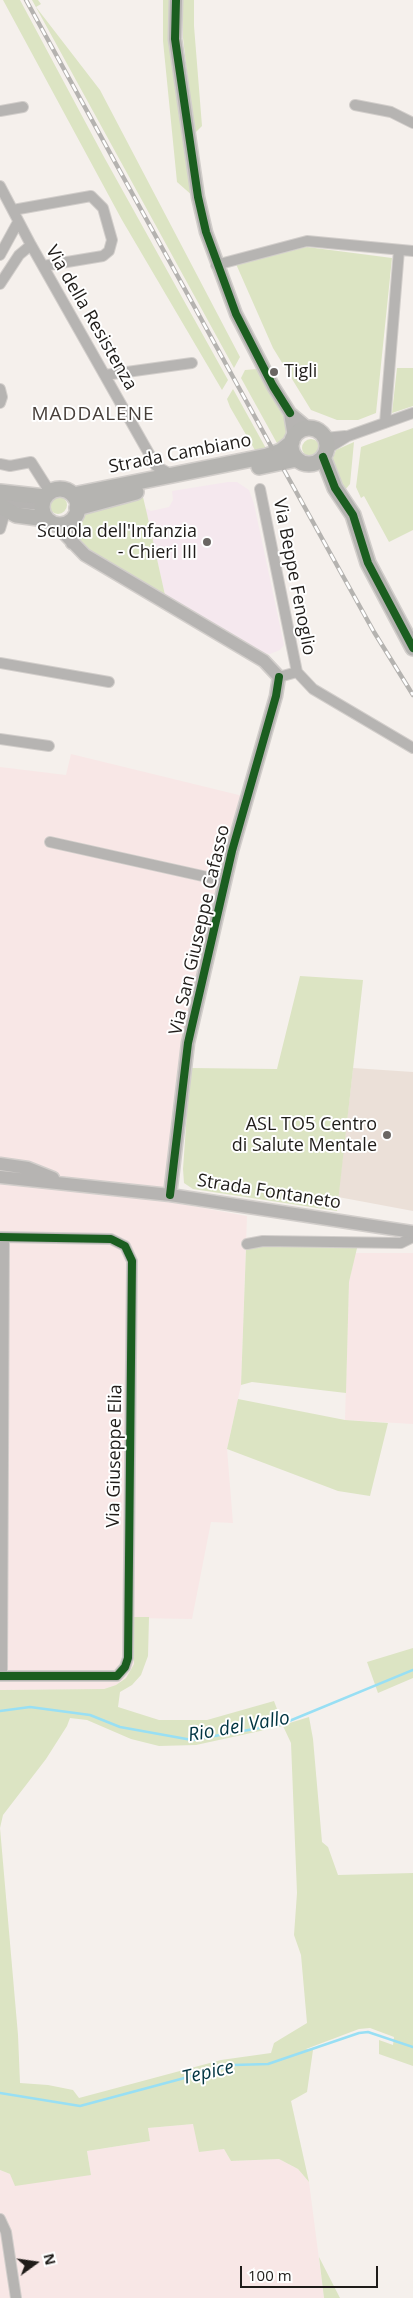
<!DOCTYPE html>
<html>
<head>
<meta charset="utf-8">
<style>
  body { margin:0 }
  #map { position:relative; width:413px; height:2298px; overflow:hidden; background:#f5f0ec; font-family:"Open Sans",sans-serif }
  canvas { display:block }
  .north { position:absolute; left:10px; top:2238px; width:50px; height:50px; -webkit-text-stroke:4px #fff; paint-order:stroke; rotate:76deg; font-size:14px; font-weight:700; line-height:20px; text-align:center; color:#1f1c19 }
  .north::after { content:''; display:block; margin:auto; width:18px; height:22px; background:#1f1c19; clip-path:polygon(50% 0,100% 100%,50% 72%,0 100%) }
  .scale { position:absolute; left:240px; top:2266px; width:138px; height:22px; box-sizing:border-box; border:2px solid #1f1c19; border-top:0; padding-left:6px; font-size:15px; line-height:18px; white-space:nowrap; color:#1f1c19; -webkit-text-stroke:4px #fff; paint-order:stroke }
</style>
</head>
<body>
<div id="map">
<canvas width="413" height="2298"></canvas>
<div class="north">N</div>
<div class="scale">100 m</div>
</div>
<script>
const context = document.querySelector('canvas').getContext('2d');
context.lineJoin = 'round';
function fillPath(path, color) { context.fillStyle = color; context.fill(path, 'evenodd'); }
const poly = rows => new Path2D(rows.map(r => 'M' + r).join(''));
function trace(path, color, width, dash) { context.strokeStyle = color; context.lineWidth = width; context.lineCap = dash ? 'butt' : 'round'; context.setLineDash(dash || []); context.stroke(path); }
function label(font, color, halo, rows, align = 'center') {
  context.font = font + ' "Open Sans",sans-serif'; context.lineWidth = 4; context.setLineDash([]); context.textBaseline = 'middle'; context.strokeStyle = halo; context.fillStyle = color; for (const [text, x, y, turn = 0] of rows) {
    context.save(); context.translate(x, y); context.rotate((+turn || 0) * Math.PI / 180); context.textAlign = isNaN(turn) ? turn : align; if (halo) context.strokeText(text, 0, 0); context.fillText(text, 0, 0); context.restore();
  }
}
const built = poly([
  [353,1068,413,1072,413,1211,338,1197]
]);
const industrial = poly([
  [71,754,247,797,187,1023,165,1201,247,1216,241,1385,227,1449,233,1523,211,1522,192,1619,134,1618,134,1664,126,1678,116,1685,104,1689,0,1690,0,767,66,775],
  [355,1253,413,1253,413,1424,345,1420,349,1282],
  [193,2124,224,2149,231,2161,279,2159,298,2169,309,2182,324,2298,0,2298,0,2170,10,2174,91,2175,87,2151,150,2141,148,2128]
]);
const education = poly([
  [228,482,237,482,249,490,254,504,284,645,280,650,270,654,264,653,165,595,145,508,151,511,169,507,173,500,172,491]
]);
const green = poly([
  [3,0,20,0,104,157,228,380,222,390,122,220],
  [32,0,38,0,41,4,36,7,100,90,240,357,234,368],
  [163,0,172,0,194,197,177,182,163,41],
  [183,0,194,0,194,26,202,126,194,134,183,38],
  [307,247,392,258,376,413,358,420,337,420,311,410,273,348,236,264],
  [397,368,413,368,413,406,392,413],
  [257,369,287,423,288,434,284,442,278,445,241,378,245,370],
  [233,389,268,452,256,452,230,407,227,399],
  [413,428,413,530,389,542,364,496,361,498,356,487,361,447],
  '302 448a9 9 0 1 1 18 0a9 9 0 1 1-18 0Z',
  [354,442,350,484,345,490,332,468,331,463,336,450],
  '49 505a9 9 0 1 1 18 0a9 9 0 1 1-18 0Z',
  [143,497,147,514,165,595,88,549,80,541,77,533,82,513,92,508],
  [300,976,363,980,337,1211,193,1189,184,1183,183,1169,190,1068,277,1069],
  [358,1244,349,1282,346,1393,252,1382,241,1385,246,1248,255,1245],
  [238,1399,345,1420,388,1423,370,1496,338,1491,227,1449],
  [134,1617,149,1617,148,1656,141,1675,132,1685,120,1692,118,1707,159,1720,207,1720,274,1701,283,1725,309,1717,313,1739,322,1842,328,1847,338,1875,413,1873,413,2066,379,2054,379,2040,393,2045,394,2037,370,2028,359,2029,306,2049,313,2050,307,2092,291,2101,309,2182,298,2169,279,2159,231,2161,224,2149,199,2152,193,2124,148,2128,150,2141,87,2151,91,2175,15,2186,10,2174,0,2170,0,1828,18,2035,20,2083,48,2085,73,2090,79,2098,221,2060,271,2053,274,2043,307,2023,301,1955,294,1935,297,1893,291,1743,283,1726,196,1745,159,1746,131,1739,87,1720,70,1718,67,1726,46,1759,3,1815,0,1828,0,1690,104,1689,116,1685,126,1678,134,1664],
  [413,1648,413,1678,378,1693,367,1662],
  [319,2257,340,2298,324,2298]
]);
const stream = poly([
  [0,1711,30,1707,90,1715,120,1727,192,1740,282,1724,413,1670],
  [0,2093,80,2106,233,2065,268,2064,359,2033,368,2032,413,2047]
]);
const minor = poly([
  [355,105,391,112,413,123],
  [0,111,23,107],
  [0,186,31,245,156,466,172,475],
  [13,210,91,196,103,208,112,240,109,251,103,256,43,266],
  [0,255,18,222],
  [216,265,307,241,413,251],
  [0,284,19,255,31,245],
  [105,375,192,363],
  [0,389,2,397,0,403],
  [385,423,399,250],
  [325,438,345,436],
  [327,449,348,436,413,413],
  [0,464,10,466,31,462,50,492],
  [260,489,297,672],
  [0,529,3,519,0,506,4,504,9,502,42,505],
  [0,663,109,682],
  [279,677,297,672,313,689,413,748],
  [0,739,49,746],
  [50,842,225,881],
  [0,1237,111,1239,125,1246,132,1261,128,1658,125,1667,117,1676,0,1676],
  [247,1244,263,1241,401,1243,413,1237],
  [2,1676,4,1238],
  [0,2219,6,2232,16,2298]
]);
const tertiary = poly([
  [176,0,175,39,198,197,206,232,236,314,273,386,290,413,308,428],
  [290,413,294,437],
  [72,520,72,543],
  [55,524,85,555,264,661,279,677,276,696,232,851,188,1043,170,1195],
  [0,1164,28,1168,53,1178],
  [0,1177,170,1195,413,1232]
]);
const secondary = poly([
  '291 446a18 18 0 1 1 36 0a18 18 0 1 1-36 0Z',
  [323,457,335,488,353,515,368,563,413,648],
  [259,467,297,459],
  '42 507a18 18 0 1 1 36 0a18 18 0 1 1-36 0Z',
  [0,492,45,497],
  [73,495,267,456,281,451,292,442],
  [0,506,16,515,46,519],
  [77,508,136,492]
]);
const rail = poly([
  [26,0,272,448],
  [284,470,374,632,413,695]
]);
const cycleway = poly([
  [176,0,175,39,198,197,206,232,236,314,273,386,290,413],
  [323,457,335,488,353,515,368,563,413,648],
  [170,1195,188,1043,232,851,276,696,279,677],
  [0,1237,111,1239,125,1246,132,1261,128,1658,125,1667,117,1676,0,1676]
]);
const markers = [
  [274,372,5,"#6a6663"],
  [207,542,5,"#6a6663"],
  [387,1135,5,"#6a6663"]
];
const streetNames = [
  ["Via della Resistenza",91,318,60],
  ["Strada Cambiano",180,454,-11],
  ["Via Beppe Fenoglio",294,577,79],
  ["Via San Giuseppe Cafasso",200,930,-77],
  ["Strada Fontaneto",269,1192,9],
  ["Via Giuseppe Elia",115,1456,-89]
];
const poiNames = [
  ["Tigli",284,372,"left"],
  ["Scuola dell'Infanzia",197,532],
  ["- Chieri III",197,553],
  ["ASL TO5 Centro",377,1125],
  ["di Salute Mentale",377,1146]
];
const neighbourhoodNames = [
  ["MADDALENE",93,415]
];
const waterNames = [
  ["Rio del Vallo",239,1727,-10],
  ["Tepice",208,2073,-13]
];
fillPath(built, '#ebe0d8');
fillPath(industrial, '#f8e7e6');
fillPath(education, '#f5e8ee');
fillPath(green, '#dce4c3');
trace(stream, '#98dff4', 2.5);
trace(minor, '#d2cecb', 12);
trace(tertiary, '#d2cecb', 15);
trace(secondary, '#d2cecb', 18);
trace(minor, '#b6b4b2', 10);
trace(tertiary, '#b6b4b2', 12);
trace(secondary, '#b5b4b1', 15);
trace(rail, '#b5b3b0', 4.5);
trace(rail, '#fff', 2.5, [8]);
trace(cycleway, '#1b5e20', 8);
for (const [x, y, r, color] of markers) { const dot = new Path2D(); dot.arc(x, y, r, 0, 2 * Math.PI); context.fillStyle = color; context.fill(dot); trace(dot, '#fff', 2); }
label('18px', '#1f1c19', '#fff', streetNames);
label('18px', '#1f1c19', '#fff', poiNames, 'right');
context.letterSpacing = '1px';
label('19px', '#473f3a', '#fff', neighbourhoodNames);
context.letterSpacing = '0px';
label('italic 19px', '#003441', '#fff', waterNames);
</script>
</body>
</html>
